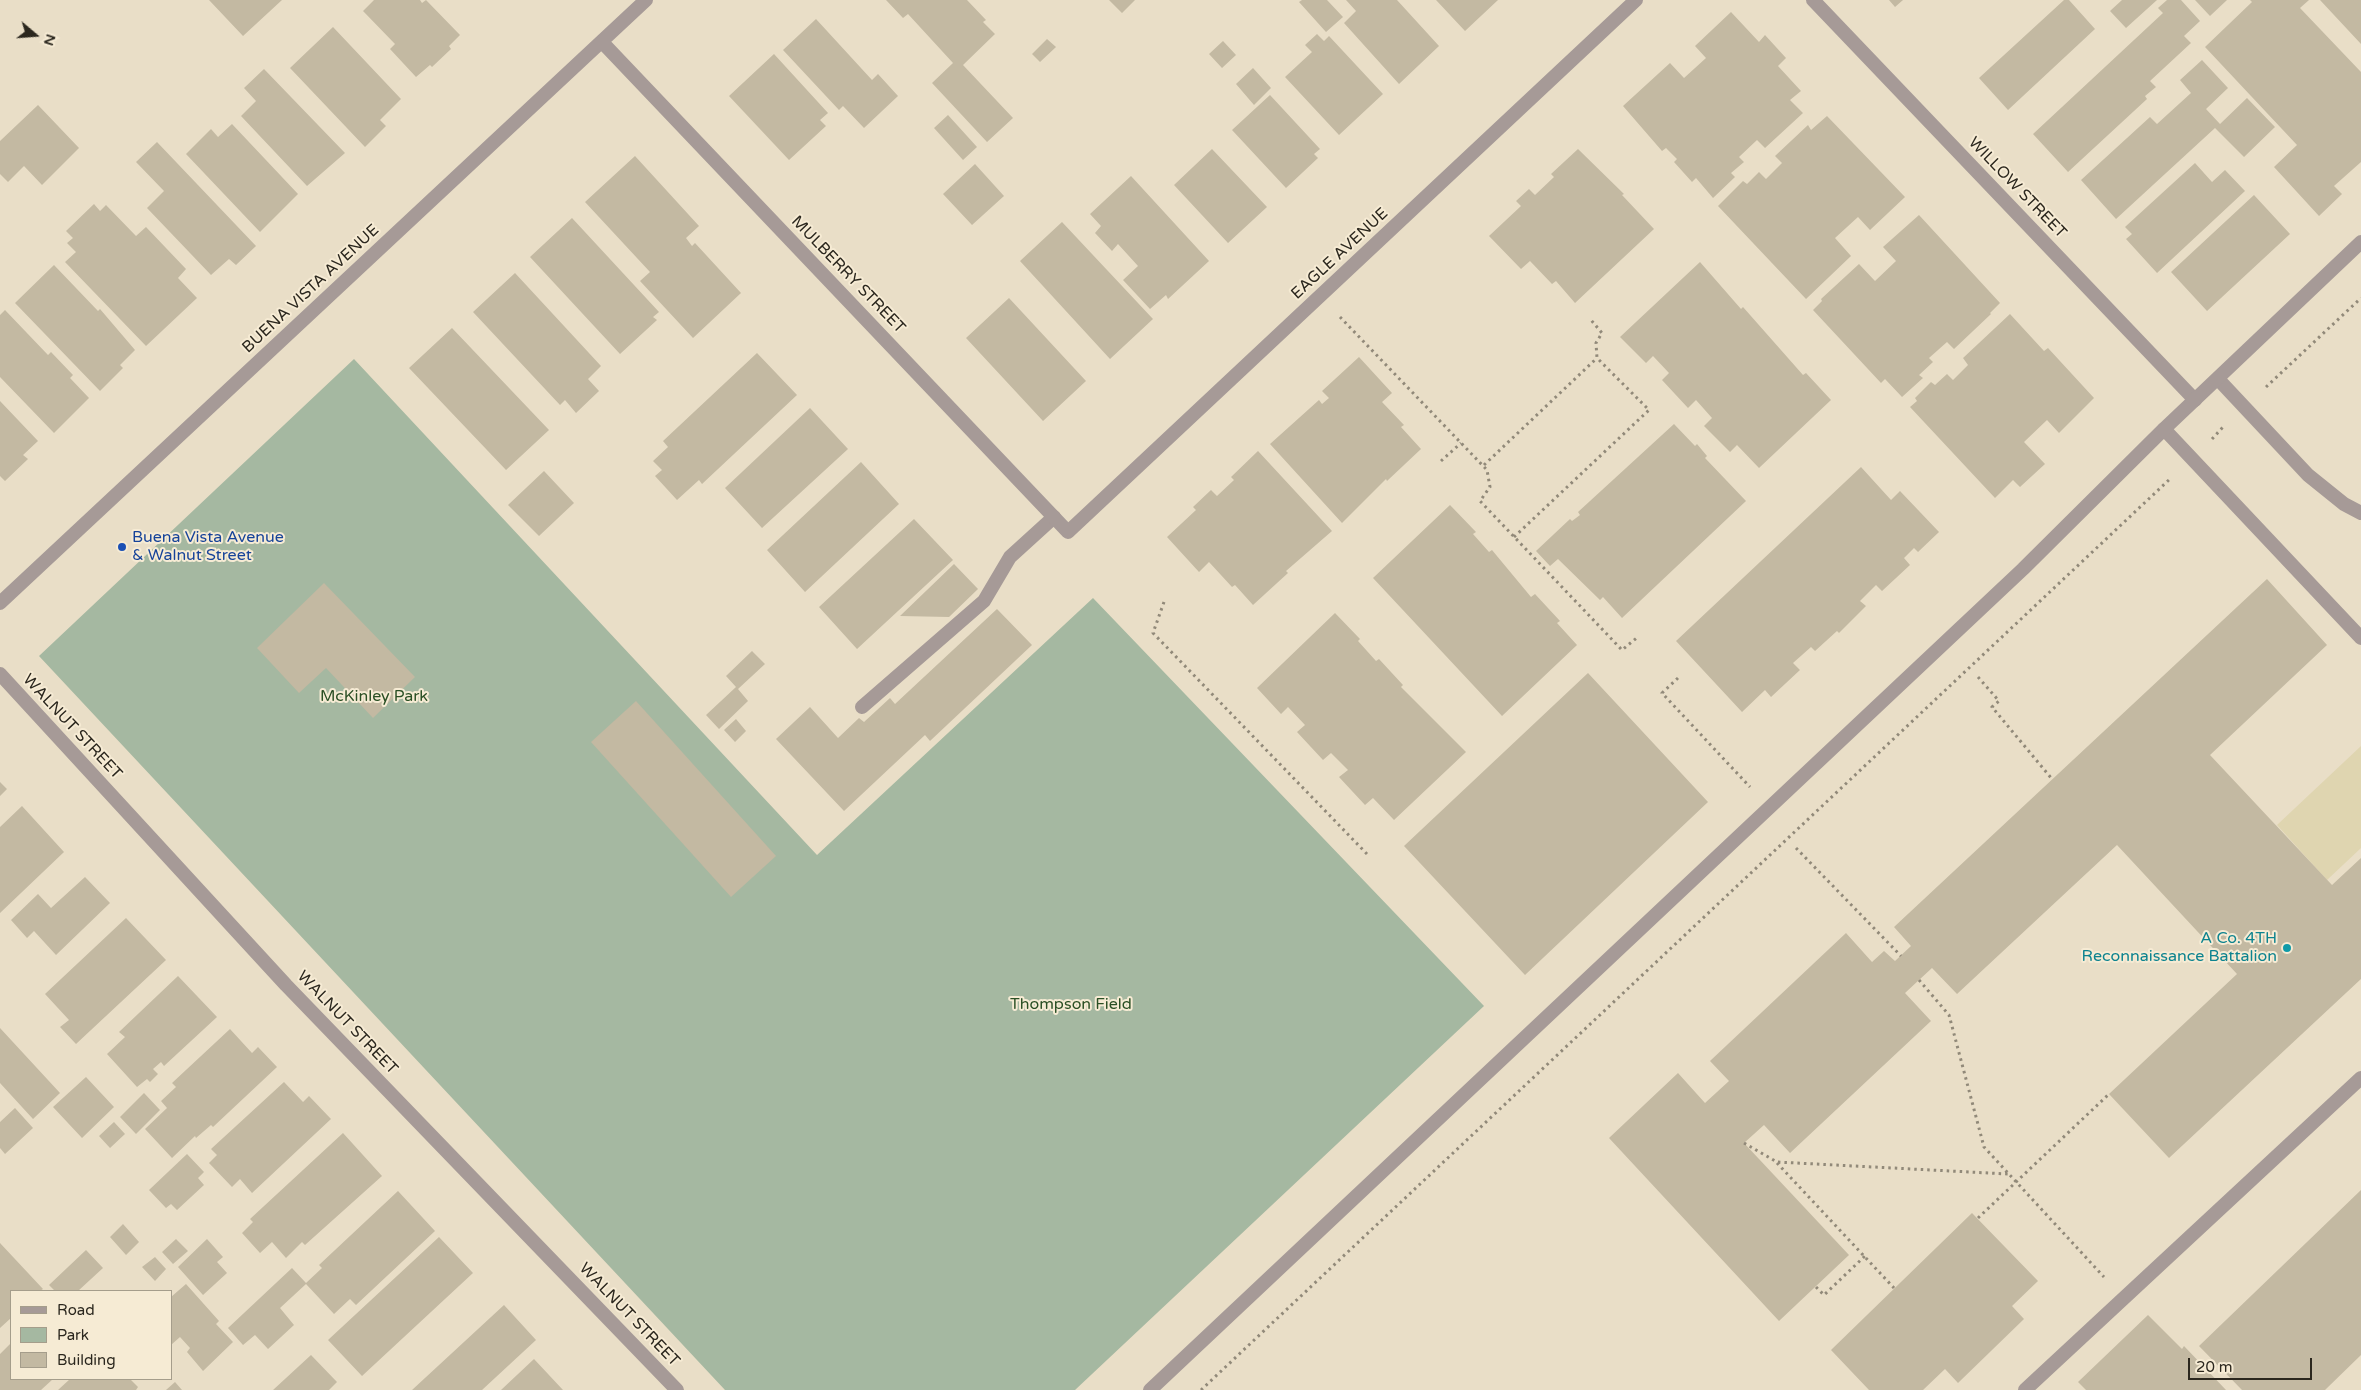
<!DOCTYPE html>
<html>
<head>
<meta charset="utf-8">
<style>
  body { margin:0 }
  #map { position:relative; width:2361px; height:1390px; overflow:hidden; background:#e9dec7; font-family:"Varela Round",sans-serif }
  canvas { display:block }
  .legend { position:absolute; left:10px; top:1290px; width:162px; height:90px; box-sizing:border-box; background:#f6ebd4; border:1px solid #a59d8b; margin:0; padding:6px 9px; list-style:none; font-size:15px; color:#2b271e }
  .legend li { display:flex; align-items:center; gap:10px; height:25px }
  .legend b { width:25px; border:1px solid #a59d8b }
  .north { position:absolute; left:10px; top:10px; width:50px; height:50px; -webkit-text-stroke:4px #f6ebd4; paint-order:stroke; rotate:108deg; font-size:14px; font-weight:700; line-height:20px; text-align:center; color:#2b271e }
  .north::after { content:''; display:block; margin:auto; width:18px; height:22px; background:#2b271e; clip-path:polygon(50% 0,100% 100%,50% 72%,0 100%) }
  .scale { position:absolute; left:2188px; top:1358px; width:124px; height:22px; box-sizing:border-box; border:2px solid #2b271e; border-top:0; padding-left:6px; font-size:15px; line-height:18px; white-space:nowrap; color:#2b271e; -webkit-text-stroke:4px #f6ebd4; paint-order:stroke }
</style>
</head>
<body>
<div id="map">
<canvas width="2361" height="1390"></canvas>
<ul class="legend">
<li><b style="height:6px;background:#a69a97"></b>Road</li>
<li><b style="height:14px;background:#a5b8a1"></b>Park</li>
<li><b style="height:14px;background:#c3b9a2"></b>Building</li>
</ul>
<div class="north">N</div>
<div class="scale">20 m</div>
</div>
<script>
const context = document.querySelector('canvas').getContext('2d');
context.lineJoin = 'round';
function fillPath(path, color) { context.fillStyle = color; context.fill(path, 'evenodd'); }
const poly = rows => new Path2D(rows.map(r => 'M' + r).join(''));
function trace(path, color, width, dash) { context.strokeStyle = color; context.lineWidth = width; context.lineCap = dash ? 'butt' : 'round'; context.setLineDash(dash || []); context.stroke(path); }
function label(font, color, halo, rows, align = 'center') {
  context.font = font + ' "Varela Round",sans-serif'; context.lineWidth = 4; context.setLineDash([]); context.textBaseline = 'middle'; context.strokeStyle = halo; context.fillStyle = color; for (const [text, x, y, turn = 0] of rows) {
    context.save(); context.translate(x, y); context.rotate((+turn || 0) * Math.PI / 180); context.textAlign = isNaN(turn) ? turn : align; if (halo) context.strokeText(text, 0, 0); context.fillText(text, 0, 0); context.restore();
  }
}
const green = poly([
  [354,359,817,855,1093,598,1484,1006,1075,1390,725,1390,39,656]
]);
const sand = poly([
  [2361,746,2361,848,2327,880,2277,825]
]);
const building = poly([
  [209,0,282,0,243,36],
  [374,0,420,0,422,3,426,0,460,35,449,46,451,49,432,67,430,65,416,77,390,49,395,44,363,11],
  [886,0,967,0,986,20,983,22,995,34,963,65,1013,118,987,142,932,83,953,63,908,14,903,18],
  [1109,0,1135,0,1122,13],
  [1302,0,1327,0,1343,17,1326,32,1299,2],
  [1346,0,1397,0,1439,46,1399,84,1344,23,1356,11],
  [1436,0,1498,0,1465,31],
  [1889,0,1903,0,1895,7],
  [2064,0,2069,0,2095,29,2008,110,1979,78],
  [2122,0,2157,0,2126,28,2110,11],
  [2167,0,2181,0,2200,21,2184,36,2191,43,2150,81,2156,87,2145,96,2147,99,2068,172,2033,134,2163,13,2158,8],
  [2195,0,2227,0,2210,16],
  [2250,0,2309,0,2300,8,2361,72,2361,162,2334,186,2342,194,2319,216,2274,167,2297,145,2205,47,2252,2],
  [2320,0,2361,0,2361,44],
  [1731,12,1759,42,1765,35,1786,58,1778,66,1801,91,1790,100,1803,113,1765,148,1757,140,1739,157,1744,162,1731,173,1735,177,1713,198,1696,178,1692,182,1674,162,1677,159,1666,148,1662,151,1623,106,1670,63,1684,78,1706,58,1695,46],
  [816,19,872,80,878,74,898,96,864,128,843,106,839,110,783,50],
  [333,27,401,99,380,120,386,126,365,147,290,68],
  [1317,34,1324,41,1329,36,1383,94,1339,135,1285,77,1312,52,1305,45],
  [1047,39,1056,47,1040,62,1032,54],
  [1223,41,1236,55,1222,68,1209,54],
  [774,54,828,113,820,120,826,126,789,160,729,96],
  [2202,60,2228,88,2206,109,2220,124,2247,98,2275,127,2244,157,2215,128,2116,219,2081,180,2150,117,2157,124,2191,93,2180,80],
  [1253,68,1271,88,1254,105,1236,84],
  [264,69,345,153,307,186,241,116,256,101,244,88],
  [1270,95,1320,149,1314,154,1318,158,1286,188,1232,130],
  [38,105,79,148,42,185,24,166,8,182,0,174,0,141],
  [948,115,977,147,963,160,934,128],
  [1827,116,1905,197,1870,230,1858,217,1835,238,1851,256,1806,299,1718,206,1743,181,1747,184,1759,172,1766,179,1782,163,1775,156,1808,125,1811,130],
  [232,124,298,194,260,232,186,154,211,129,218,137],
  [157,142,256,246,236,265,229,259,211,275,147,208,164,191,136,162],
  [1212,149,1267,207,1228,243,1174,185],
  [1578,149,1624,194,1622,195,1654,229,1575,303,1556,281,1552,284,1530,261,1521,269,1489,236,1521,206,1516,201,1529,189,1535,195,1554,177,1551,174],
  [635,156,699,226,686,238,692,246,695,243,741,293,693,338,640,281,650,272,585,202],
  [2195,163,2212,182,2225,170,2245,191,2157,273,2126,239,2132,234,2125,227],
  [975,164,1004,196,972,225,943,194],
  [1131,176,1209,261,1168,299,1166,295,1150,309,1123,280,1138,266,1118,244,1112,251,1095,233,1101,226,1090,214],
  [2254,195,2290,234,2207,311,2171,272],
  [94,204,100,211,106,205,136,236,146,227,186,269,178,278,197,298,146,346,65,262,76,252,67,243,73,238,66,231],
  [1919,215,2000,303,1990,313,1991,314,1954,349,1947,342,1929,358,1933,362,1919,375,1923,378,1902,397,1885,379,1881,383,1813,310,1822,301,1821,299,1859,264,1875,281,1896,261,1883,247],
  [572,218,659,312,653,317,657,320,620,354,530,257],
  [1062,222,1153,319,1110,359,1020,261],
  [1700,262,1741,309,1743,307,1803,375,1806,373,1831,400,1759,468,1737,445,1730,452,1704,426,1712,418,1696,400,1688,408,1662,380,1669,373,1653,356,1646,363,1620,337],
  [54,265,98,311,100,309,135,350,120,365,123,368,100,391,15,303],
  [515,273,601,366,588,379,599,391,576,413,565,400,560,405,473,312],
  [1009,298,1086,381,1043,421,966,338],
  [5,310,48,355,51,352,73,375,70,378,89,398,54,433,0,377,0,315],
  [2010,314,2044,351,2048,348,2094,398,2059,433,2047,420,2024,442,2045,464,2020,487,2013,480,1995,498,1910,407,1917,401,1915,398,1931,382,1935,385,1947,374,1953,380,1968,365,1963,358],
  [452,328,549,430,506,470,409,368],
  [757,353,797,395,702,484,699,480,677,500,655,476,662,470,653,461,668,447,663,441],
  [1359,357,1392,393,1382,402,1404,425,1401,427,1421,449,1387,481,1386,479,1342,523,1270,444,1319,400,1322,404,1329,398,1322,391],
  [0,401,38,441,23,455,28,459,5,481,0,476],
  [810,408,848,449,762,528,725,488],
  [1674,424,1695,446,1697,444,1707,456,1705,458,1746,501,1622,618,1603,597,1600,600,1558,559,1550,566,1536,551,1570,519,1572,521,1580,515,1578,512],
  [1258,451,1332,531,1286,571,1288,573,1253,605,1235,585,1232,587,1209,562,1199,572,1167,537,1196,510,1193,507,1211,490,1217,496,1234,480,1231,477],
  [861,462,899,504,805,592,767,550],
  [1861,467,1891,500,1900,491,1939,532,1918,552,1914,548,1904,558,1910,565,1882,591,1876,585,1860,601,1866,606,1839,633,1837,631,1815,651,1811,647,1793,663,1800,670,1771,697,1765,690,1742,712,1676,641],
  [544,471,574,503,539,536,508,505],
  [1450,505,1476,532,1473,534,1489,552,1492,550,1531,597,1535,594,1560,621,1557,623,1577,645,1502,716,1373,578],
  [914,519,953,560,857,649,819,607],
  [954,564,978,589,949,617,900,616],
  [2267,579,2327,645,2210,755,2332,885,2361,858,2361,979,2169,1158,2109,1094,2237,974,2117,845,1957,994,1932,968,1919,980,1905,993,1931,1021,1790,1153,1764,1125,1744,1143,1849,1255,1779,1321,1609,1138,1678,1073,1705,1103,1729,1081,1710,1061,1846,933,1872,962,1884,951,1895,961,1911,946,1894,927],
  [324,583,415,677,373,718,326,668,299,693,257,648],
  [997,609,1032,645,930,741,925,735,844,811,776,739,810,707,838,738,859,718,864,722,890,698,895,704],
  [1335,613,1360,639,1358,641,1376,661,1379,659,1403,685,1401,687,1466,752,1394,820,1373,798,1365,805,1339,777,1348,770,1331,753,1323,760,1297,732,1305,725,1288,707,1281,714,1257,688],
  [752,651,765,664,738,689,748,701,719,729,706,715,736,687,726,676],
  [1588,673,1708,802,1525,975,1404,846],
  [636,701,776,856,731,897,591,742],
  [736,719,746,731,735,742,724,730],
  [0,782,7,789,0,796],
  [22,806,64,852,0,913,0,827],
  [85,877,110,903,56,955,34,931,27,938,11,920,38,894,51,908],
  [126,918,166,960,76,1044,60,1027,69,1020,45,994],
  [178,976,217,1017,164,1066,161,1062,153,1069,158,1074,150,1082,147,1079,137,1087,107,1054,125,1037,119,1032],
  [0,1028,60,1093,33,1119,0,1083],
  [230,1029,252,1053,258,1047,277,1067,213,1127,211,1125,196,1138,195,1136,172,1158,145,1129,167,1108,161,1101,176,1087,172,1083],
  [86,1077,114,1107,82,1138,53,1107],
  [284,1082,303,1102,309,1096,331,1119,252,1193,240,1179,232,1187,209,1163,217,1155,211,1149],
  [144,1093,160,1110,136,1134,120,1117],
  [15,1108,33,1128,5,1154,0,1148,0,1122],
  [114,1122,125,1134,110,1148,99,1136],
  [343,1133,382,1176,305,1245,302,1242,286,1258,272,1242,260,1253,242,1233,253,1222,250,1219],
  [187,1154,204,1172,198,1178,204,1185,177,1210,171,1204,166,1208,149,1190],
  [2361,1190,2361,1355,2325,1390,2242,1390,2199,1346],
  [398,1191,435,1231,356,1305,350,1299,334,1314,306,1284,280,1308,294,1325,268,1349,255,1335,243,1345,228,1328,292,1268,306,1283,322,1268,319,1265],
  [1972,1213,2038,1281,2012,1306,2024,1319,1958,1383,1945,1369,1923,1390,1869,1390,1831,1350],
  [123,1224,139,1242,126,1255,110,1237],
  [439,1237,473,1273,362,1376,328,1340],
  [176,1239,188,1251,173,1264,162,1252],
  [207,1239,223,1257,217,1262,227,1273,203,1295,178,1267],
  [0,1243,43,1289,40,1291,11,1291,11,1318,0,1328],
  [86,1250,103,1268,78,1291,55,1291,49,1285],
  [155,1257,166,1269,155,1281,142,1267],
  [186,1284,219,1321,216,1324,233,1342,203,1371,187,1352,190,1348,180,1337,171,1345,171,1297],
  [504,1305,536,1340,482,1390,412,1390],
  [2148,1315,2182,1349,2184,1346,2226,1390,2086,1390,2078,1382],
  [11,1343,11,1379,53,1379,41,1390,0,1390,0,1354],
  [311,1355,337,1382,329,1390,273,1390],
  [534,1359,563,1390,501,1390],
  [70,1379,130,1379,138,1387,136,1390,58,1390],
  [175,1382,182,1390,166,1390]
]);
const path = poly([
  [1340,317,1487,470,1490,487,1480,501,1622,650,1639,636],
  [2266,387,2361,298],
  [2212,439,2223,427],
  [1441,461,1461,443],
  [1484,465,1597,358],
  [1514,537,1649,410,1597,358,1596,343,1602,333,1591,320],
  [1164,602,1153,633,1367,854],
  [1978,677,1999,701,1992,707,2052,779],
  [1678,678,1662,693,1750,787],
  [1796,848,1901,956],
  [1919,980,1949,1015,1984,1147,2104,1277],
  [1744,1143,1777,1162,2008,1174],
  [1777,1163,1894,1288],
  [1978,1218,2109,1094],
  [1816,1287,1824,1295,1865,1256],
  [1201,1390,2171,478]
]);
const service = poly([
  [2164,429,2361,638],
  [862,707,984,601,1010,557,1054,517],
  [2025,1390,2361,1078]
]);
const minor = poly([
  [1813,0,2195,400],
  [602,42,1068,532,1636,0],
  [2218,379,2308,475,2344,504,2361,513],
  [0,603,646,0],
  [0,674,286,985,677,1390]
]);
const tertiary = poly([
  [1150,1390,2023,569,2164,429,2361,242]
]);
const markers = [
  [122,547,5,"#1a4fb4"],
  [2287,948,5,"#0f9aa8"]
];
const streetNames = [
  ["WILLOW STREET",2017,188,46],
  ["EAGLE AVENUE",1340,254,-43],
  ["MULBERRY STREET",848,275,46],
  ["BUENA VISTA AVENUE",311,289,-43],
  ["WALNUT STREET",72,727,47],
  ["WALNUT STREET",347,1023,46],
  ["WALNUT STREET",629,1315,46]
];
const transitNames = [
  ["Buena Vista Avenue",132,538],
  ["& Walnut Street",132,556]
];
const parkNames = [
  ["McKinley Park",374,697],
  ["Thompson Field",1071,1005]
];
const cultureNames = [
  ["A Co. 4TH",2277,939],
  ["Reconnaissance Battalion",2277,957]
];
fillPath(green, '#a5b8a1');
fillPath(sand, '#dfd5b0');
fillPath(building, '#c3b9a2');
trace(path, '#918979', 3, [2.5, 4]);
trace(service, '#a69a97', 14);
trace(minor, '#a69a97', 14);
trace(tertiary, '#a69a97', 14);
for (const [x, y, r, color] of markers) { const dot = new Path2D(); dot.arc(x, y, r, 0, 2 * Math.PI); context.fillStyle = color; context.fill(dot); trace(dot, '#f6ebd4', 2); }
label('16px', '#2b271e', '#f6ebd4', streetNames);
label('16px', '#164399', '#f6ebd4', transitNames, 'left');
label('16px', '#2a4f24', '#f6ebd4', parkNames);
label('16px', '#0d838f', '#f6ebd4', cultureNames, 'right');
</script>
</body>
</html>
